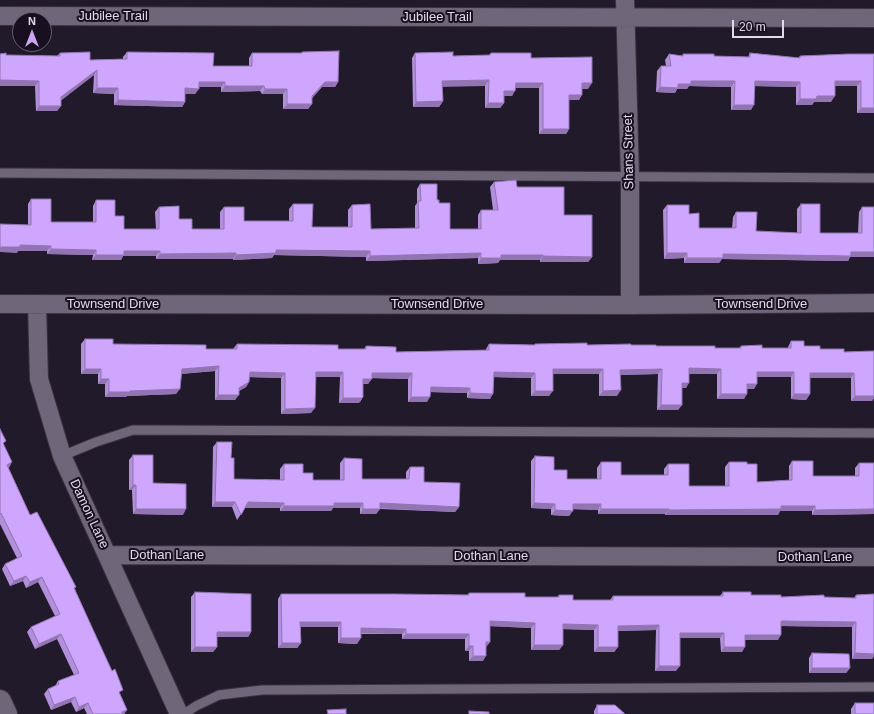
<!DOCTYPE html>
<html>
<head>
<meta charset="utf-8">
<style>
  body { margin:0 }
  #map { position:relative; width:874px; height:714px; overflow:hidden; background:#211a2a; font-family:Helvetica,sans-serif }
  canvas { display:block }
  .north { position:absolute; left:12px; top:12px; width:40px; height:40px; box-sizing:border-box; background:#181020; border:1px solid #686170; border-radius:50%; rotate:0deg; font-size:11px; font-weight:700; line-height:16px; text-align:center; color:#e0dbe7 }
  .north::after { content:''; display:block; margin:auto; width:14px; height:18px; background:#c7a6ef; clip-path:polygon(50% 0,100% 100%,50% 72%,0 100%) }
  .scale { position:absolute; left:732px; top:20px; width:52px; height:18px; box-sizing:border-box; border:2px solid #e0dbe7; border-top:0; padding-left:5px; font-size:12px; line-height:14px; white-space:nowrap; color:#e0dbe7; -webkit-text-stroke:3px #181020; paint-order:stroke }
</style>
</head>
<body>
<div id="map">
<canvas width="874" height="714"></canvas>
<div class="north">N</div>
<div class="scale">20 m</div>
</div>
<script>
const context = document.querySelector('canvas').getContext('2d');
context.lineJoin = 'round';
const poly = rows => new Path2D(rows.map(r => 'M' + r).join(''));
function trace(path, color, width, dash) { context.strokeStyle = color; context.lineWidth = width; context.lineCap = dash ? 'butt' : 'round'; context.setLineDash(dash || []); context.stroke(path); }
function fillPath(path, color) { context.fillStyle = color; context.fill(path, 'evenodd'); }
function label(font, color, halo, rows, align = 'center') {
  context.font = font + ' Helvetica,sans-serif'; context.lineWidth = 4; context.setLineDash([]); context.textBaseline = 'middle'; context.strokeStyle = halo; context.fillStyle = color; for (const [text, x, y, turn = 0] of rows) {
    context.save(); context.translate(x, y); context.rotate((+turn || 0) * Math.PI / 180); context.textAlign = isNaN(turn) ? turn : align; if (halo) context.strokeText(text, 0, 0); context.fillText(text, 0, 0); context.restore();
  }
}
const lane = poly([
  [0,173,874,178],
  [62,456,96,442,133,430,874,433],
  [184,714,196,706,219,695,262,690,874,687]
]);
const street = poly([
  [625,0,630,177,630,305],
  [0,16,874,18],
  [0,304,630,305,874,303],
  [37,304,39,379,62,456,179,714],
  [107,555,874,557]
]);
const secondary = poly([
  [0,701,6,714]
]);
const wall = poly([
  [127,52,213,66,249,66,249,58,252,53,301,53,302,52,338,82,335,87,322,87,312,98,312,104,308,109,283,109,283,94,262,94,260,91,221,92,221,87,199,87,195,94,185,94,185,102,182,107,114,105,114,94,93,93,94,75,61,100,61,106,57,111,36,111,35,86,0,86,0,54,6,55,57,56,60,53,90,60,123,59,123,57],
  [415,53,453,56,489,55,491,53,531,58,588,89,582,89,579,100,569,100,569,129,566,134,539,134,539,88,515,88,512,96,504,96,504,103,500,108,485,108,485,86,442,86,443,101,439,107,413,107,412,58],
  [750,53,798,58,800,56,849,54,874,113,857,113,857,86,835,86,831,102,814,102,812,105,796,105,796,87,755,86,751,110,731,110,731,87,689,86,687,89,677,89,675,93,656,92,657,71,661,66,666,66,665,60,669,54,682,56,683,54,714,56,748,57],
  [494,182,517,187,564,215,592,257,588,262,540,262,540,260,500,260,498,263,478,264,478,258,366,261,366,257,274,255,272,258,233,260,233,259,156,259,156,256,123,256,121,260,92,260,93,255,47,254,47,251,18,251,17,253,28,225,28,204,31,199,51,222,93,222,93,206,96,200,115,216,124,229,156,229,155,212,159,207,179,219,192,229,220,229,220,212,224,207,244,221,289,221,289,209,293,204,312,227,348,227,348,210,352,205,371,229,415,228,415,206,417,203,417,189,420,184,437,200,450,229,478,229,478,215,481,210,493,210,490,187],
  [801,204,820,233,858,233,859,212,862,207,874,207,874,257,850,257,848,261,722,259,719,263,684,263,684,258,664,259,663,210,667,205,689,214,699,228,732,228,733,217,736,212,756,231,797,233,797,209],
  [85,339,113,344,206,349,233,349,237,344,338,349,364,349,366,346,396,352,486,350,486,349,489,344,534,345,535,344,587,345,631,345,715,348,739,348,741,346,762,348,788,348,788,347,791,341,804,346,820,349,844,352,874,351,874,398,872,401,851,401,851,378,810,378,810,394,806,400,791,399,791,377,757,377,754,389,747,389,744,399,717,399,717,374,689,374,686,388,682,388,682,405,678,410,657,410,658,374,620,375,617,396,599,396,599,374,553,374,549,396,531,396,531,378,494,377,490,399,467,398,467,393,430,392,427,402,408,402,408,379,372,378,368,384,363,384,363,397,360,402,358,403,339,403,340,377,316,377,311,413,281,414,281,378,249,377,249,382,246,387,239,391,235,400,215,400,215,371,181,374,176,394,127,396,126,397,105,397,105,384,98,384,98,374,81,374,81,344],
  [0,429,9,468,8,468,30,515,75,589,127,710,124,714,87,714,84,708,76,712,71,702,51,710,44,694,48,689,55,686,58,681,74,675,57,639,35,649,27,632,31,627,55,616,38,582,26,588,23,581,10,586,2,569,5,564,17,558,0,524],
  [217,442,231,458,234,479,280,480,280,469,284,464,303,473,313,480,340,480,340,463,344,458,362,479,406,479,406,472,410,467,424,482,459,507,455,512,380,509,376,514,360,514,360,508,333,508,331,511,280,511,280,508,245,508,237,520,232,507,212,507,213,447],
  [133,455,153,483,183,515,133,514,132,490,129,490,129,460],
  [535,456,567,479,597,479,597,468,601,462,621,475,664,475,664,469,668,464,689,486,725,486,725,467,729,462,747,464,757,482,789,480,789,466,792,461,813,476,855,476,855,468,859,463,874,514,812,515,812,511,780,511,778,515,665,515,665,514,598,514,598,510,573,509,569,516,551,515,551,509,531,508,531,461],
  [195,592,251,632,248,637,217,637,217,647,213,652,191,652,191,597],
  [723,592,751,595,781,597,854,598,856,595,874,594,874,656,872,659,852,659,852,627,781,626,778,640,745,640,742,652,721,652,720,638,680,638,676,671,655,671,656,630,618,631,618,647,614,652,594,652,594,630,563,629,563,645,559,650,531,650,531,628,490,626,490,642,486,647,483,661,469,661,469,651,465,651,465,639,402,639,402,634,361,634,357,644,338,643,338,627,301,627,301,643,297,648,278,648,278,599,281,594,467,595,469,593,525,597,557,597,559,595,573,600,610,600,613,596,720,596],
  [812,653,850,668,846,673,809,673,809,658],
  [855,703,874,714,851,714,851,709],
  [597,705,625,714,594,714,594,711]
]);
const shadedWall = poly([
  [97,70,94,75,58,103,61,97],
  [0,80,39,81,35,86,0,86],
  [489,80,485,86,439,87,442,81],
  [691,81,735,81,731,87,689,86,687,89,677,89,675,93,656,92,660,87,678,84],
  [755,81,800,82,796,87,751,86],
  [835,81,861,81,857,86,831,86],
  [199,82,225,82,221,87,195,87],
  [325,82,338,82,335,87,322,87,309,102,312,96],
  [516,83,543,83,539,88,512,88],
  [582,83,592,83,588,89,579,89],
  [225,86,264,86,260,91,221,92],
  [97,88,118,88,114,94,93,93],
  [185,88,199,89,195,94,182,94],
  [265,89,287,89,283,94,262,94],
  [504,91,515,91,512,96,500,96],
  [569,95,582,95,579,100,565,100],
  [817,96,835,96,831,102,814,102,812,105,796,105,800,99],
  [118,100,185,102,182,107,114,105],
  [443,101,439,107,413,107,416,102],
  [488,103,504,103,500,108,485,108],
  [287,104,312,104,308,109,283,109],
  [734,105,754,105,751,110,731,110],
  [39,106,61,106,57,111,36,111],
  [861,108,874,108,874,113,857,113],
  [543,129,569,129,566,134,539,134],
  [20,245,51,246,47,251,18,251,17,253,0,252,0,247],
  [51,249,96,250,93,255,47,254],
  [276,250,370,251,366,257,274,255,272,258,233,260,236,255],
  [124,251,160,251,156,256,123,256,121,260,92,260,96,255],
  [851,252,874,252,874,257,850,257,848,261,722,259,719,263,684,263,687,258,723,254],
  [236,253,233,259,156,259,160,254],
  [481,253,478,258,366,261,370,256],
  [667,253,687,253,684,258,664,259],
  [501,255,543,255,540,260,500,260,498,263,478,264,481,258],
  [543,256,592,257,588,262,540,262],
  [219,366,215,371,178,374,182,369],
  [689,368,721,369,717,374,686,374],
  [85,369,101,369,98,374,81,374],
  [553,369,603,369,599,374,549,374],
  [662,369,658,374,617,375,620,370],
  [250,372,285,373,281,378,246,377],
  [316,372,343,372,340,377,313,377],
  [494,372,535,373,531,378,490,377],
  [757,372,794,372,791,377,754,377],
  [372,373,412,373,408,379,368,378],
  [810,373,854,373,851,378,807,378],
  [101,379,109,379,105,384,98,384],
  [363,379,372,379,368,384,360,384],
  [249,382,246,387,235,393,239,388],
  [682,383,689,383,686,388,678,388],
  [747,384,757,384,754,389,743,389],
  [431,387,470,388,467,393,427,392],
  [180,389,176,394,127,396,126,397,105,397,109,392],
  [621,390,617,396,599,396,603,391],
  [535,391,553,391,549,396,531,396],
  [470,393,493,394,490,399,467,398],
  [721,394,747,394,744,399,717,399],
  [794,394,810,394,806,400,791,399],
  [218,395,239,395,235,400,215,400],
  [855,396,874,396,874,398,872,401,851,401],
  [363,397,360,402,358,403,339,403,343,398],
  [411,397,430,397,427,402,408,402],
  [661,405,682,405,678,410,657,410],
  [315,408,311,413,281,414,285,409],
  [12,462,9,468,3,470,7,465],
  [133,485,136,485,132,490,129,490],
  [215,502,235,502,232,507,212,507],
  [248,502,284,503,280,508,244,508],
  [334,503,363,503,360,508,333,508,331,511,280,511,284,506],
  [380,503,459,507,455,512,376,508],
  [534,503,555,504,551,509,531,508],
  [573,504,601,504,598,510,569,509],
  [781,506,815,506,812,511,780,511,778,515,665,515,669,510],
  [136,509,186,509,183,515,133,514],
  [363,509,380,509,376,514,360,514],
  [601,509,669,509,665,514,598,514],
  [874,509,874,514,812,515,815,510],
  [555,510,573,511,569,516,551,515],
  [26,576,23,581,10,586,14,581],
  [42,577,38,582,26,588,30,582],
  [490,621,535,623,531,628,486,626],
  [781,621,856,622,852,627,778,626],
  [300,622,341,622,338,627,297,627],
  [563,624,598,625,594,630,559,629],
  [659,625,656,630,614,631,618,626],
  [361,628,406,629,402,634,357,633],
  [217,632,251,632,248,637,213,637],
  [680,633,724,633,720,638,676,638],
  [61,634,57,639,35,649,39,644],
  [406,634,469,634,465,639,402,639],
  [745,635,781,635,778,640,742,640],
  [341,638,361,638,357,644,338,643],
  [486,642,490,642,486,647],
  [282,643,301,643,297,648,278,648],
  [534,645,563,645,559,650,531,650],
  [469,646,473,646,469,651,465,651],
  [195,647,217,647,213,652,191,652],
  [598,647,618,647,614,652,594,652],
  [724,647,745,647,742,652,721,652],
  [855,653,874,654,874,656,872,659,852,659],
  [473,656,486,656,483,661,469,661],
  [659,666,680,666,676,671,655,671],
  [812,668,850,668,846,673,809,673],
  [75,697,71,702,51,710,54,705],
  [88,703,84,708,76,712,79,707],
  [127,710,124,714,120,714,122,712]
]);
const building = poly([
  [339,51,338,82,325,82,312,96,312,104,287,104,287,89,265,89,264,86,225,86,225,82,199,82,199,89,185,88,185,102,118,100,118,88,97,88,97,70,61,97,61,106,39,106,39,81,0,80,0,54,6,53,6,55,60,56,60,53,90,52,90,60,127,59,127,52,214,53,213,66,252,66,252,53,302,53,302,52,339,51],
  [453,52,453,56,490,55,491,53,531,53,531,58,592,57,592,83,582,83,582,95,569,95,569,129,543,129,543,83,516,83,515,91,504,91,504,103,488,103,489,80,442,81,443,101,416,102,415,53,453,52],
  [750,53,800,58,800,56,849,54,874,54,874,108,861,108,861,81,835,81,835,96,817,96,816,99,800,99,800,82,755,81,754,105,734,105,735,81,691,81,691,84,678,84,678,88,660,87,661,66,671,66,669,54,683,56,683,54,714,54,714,56,750,57,750,53],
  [516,180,517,187,564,187,564,215,592,215,592,257,543,256,543,255,501,255,501,258,481,258,481,253,370,256,370,251,276,250,276,253,236,255,236,253,160,254,160,251,124,251,124,255,96,255,96,250,51,249,51,246,20,245,20,247,0,247,0,224,31,225,31,199,51,199,51,222,96,222,96,200,115,200,115,216,124,216,124,229,159,229,159,207,179,206,179,219,192,219,192,229,224,229,224,207,244,207,244,221,293,221,293,204,313,204,312,227,352,227,352,205,370,204,371,229,419,228,418,201,421,201,420,184,437,184,437,200,439,200,439,203,450,203,450,229,481,229,481,210,498,210,494,182,516,180],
  [801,204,820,204,820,233,862,233,862,207,874,207,874,252,851,252,851,256,723,254,723,258,687,258,687,253,667,253,667,205,689,205,689,214,699,213,699,228,736,228,736,212,757,212,756,231,801,233,801,204],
  [85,339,113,339,113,344,206,345,206,349,237,349,237,344,338,345,338,349,366,349,366,346,396,347,396,352,489,350,489,344,535,345,535,344,587,343,587,345,631,344,631,345,656,345,656,346,715,346,715,348,741,348,741,346,762,345,762,348,791,348,791,341,804,341,804,346,820,346,820,349,844,349,844,352,874,351,874,396,855,396,854,373,810,373,810,394,794,394,794,372,757,372,757,384,747,384,747,394,721,394,721,369,689,368,689,383,682,383,682,405,661,405,662,369,620,370,621,390,603,391,603,369,553,369,553,391,535,391,535,373,494,372,493,394,470,393,470,388,431,387,430,397,411,397,412,373,372,373,372,379,363,379,363,397,362,398,343,398,343,372,316,372,315,408,285,409,285,373,250,372,249,382,239,388,239,395,218,395,219,366,182,369,180,389,130,391,130,392,109,392,109,379,101,379,101,369,85,369,85,339],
  [0,429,6,441,3,443,12,462,7,465,30,515,37,512,76,587,74,588,112,671,115,669,123,690,119,692,127,710,122,712,122,714,93,714,88,703,79,707,75,697,54,705,48,689,59,684,58,681,79,673,61,634,39,644,31,627,60,614,42,577,30,582,26,576,14,581,5,564,22,556,1,513,0,514,0,429],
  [217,442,232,442,231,458,234,458,234,479,284,480,284,464,303,464,303,473,313,473,313,480,344,480,344,458,362,459,362,479,409,479,410,467,424,467,424,482,460,483,459,507,380,503,380,509,363,509,363,503,334,503,334,506,284,506,284,503,248,502,241,515,235,502,215,502,217,442],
  [133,455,153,455,153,483,186,484,186,509,136,509,136,485,133,485,133,455],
  [535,456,554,457,554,470,567,470,567,479,601,479,601,462,621,462,621,475,668,475,668,464,689,464,689,486,729,486,729,462,747,462,747,464,757,464,757,482,792,480,792,461,813,461,813,476,859,476,859,463,874,463,874,509,815,510,815,506,781,506,781,509,669,510,669,509,601,509,601,504,573,504,573,511,555,510,555,504,534,503,535,456],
  [195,592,251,594,251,632,217,632,217,647,195,647,195,592],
  [723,592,751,592,751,595,781,595,781,597,824,595,824,597,856,598,856,595,874,594,874,654,855,653,856,622,781,621,781,635,745,635,745,647,724,647,724,633,680,633,680,666,659,666,659,625,618,626,618,647,598,647,598,625,563,624,563,645,534,645,535,623,490,621,490,642,486,642,486,656,473,656,473,646,469,646,469,634,406,634,406,629,361,628,361,638,341,638,341,622,300,622,301,643,282,643,281,594,395,594,469,595,469,593,525,593,525,597,559,597,559,595,573,595,573,600,613,600,613,596,723,596,723,592],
  [812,653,849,654,850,668,812,668,812,653],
  [855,703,874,703,874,714,855,714,855,703],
  [597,705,615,705,625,714,597,714,597,705],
  [346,709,346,714,328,714,327,710,346,709],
  [469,711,489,712,489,714,469,714,469,711]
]);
const streetNames = [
  ["Jubilee Trail",113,16],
  ["Jubilee Trail",437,17],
  ["Shans Street",629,152,-91],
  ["Townsend Drive",113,304],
  ["Townsend Drive",437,304],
  ["Townsend Drive",761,304],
  ["Damon Lane",89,514,65],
  ["Dothan Lane",167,555],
  ["Dothan Lane",491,556],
  ["Dothan Lane",815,557]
];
trace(lane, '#3a3441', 11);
trace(street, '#3a3441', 20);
trace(secondary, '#3a3441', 24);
trace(lane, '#6f667a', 9);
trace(street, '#6f667a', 18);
trace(secondary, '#6f667a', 22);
fillPath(wall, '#b28fda');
fillPath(shadedWall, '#9174b1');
fillPath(building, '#cfa6fd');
trace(building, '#9174b1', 1);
label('13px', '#e0dbe7', '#181020', streetNames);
</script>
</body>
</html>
